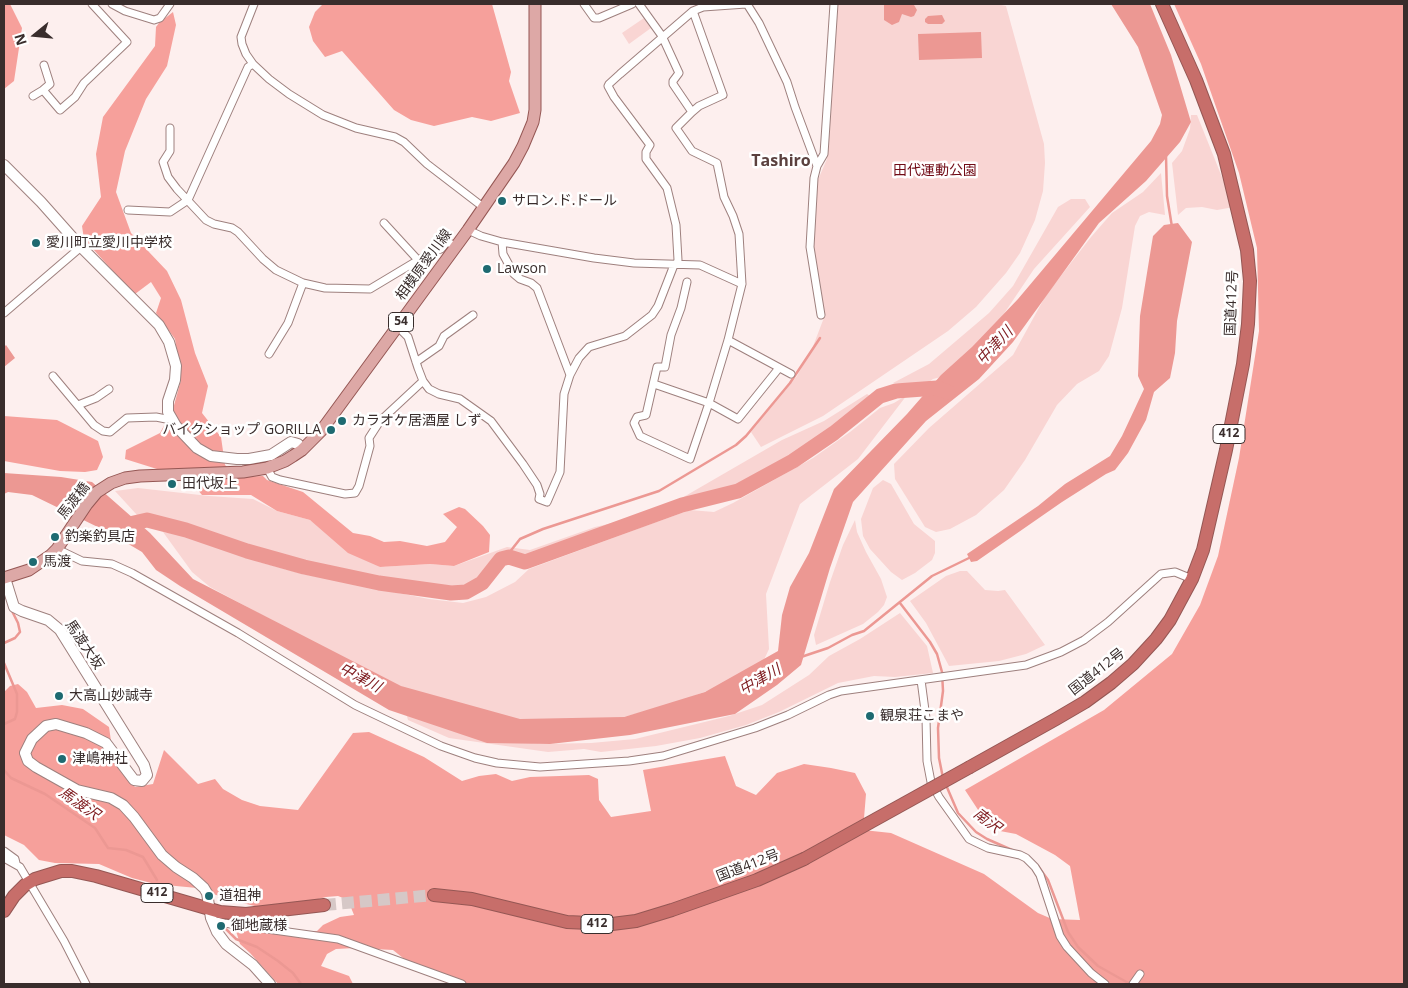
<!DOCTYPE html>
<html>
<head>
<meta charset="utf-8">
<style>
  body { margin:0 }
  #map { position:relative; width:1408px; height:988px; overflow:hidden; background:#fdefee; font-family:"Open Sans",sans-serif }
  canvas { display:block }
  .frame { position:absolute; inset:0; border:5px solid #392d2c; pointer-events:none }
  .north { position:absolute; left:10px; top:10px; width:50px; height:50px; -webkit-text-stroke:4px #fff; paint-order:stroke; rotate:253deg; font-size:14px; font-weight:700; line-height:20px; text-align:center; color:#392d2c }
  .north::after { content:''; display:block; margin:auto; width:18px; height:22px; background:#392d2c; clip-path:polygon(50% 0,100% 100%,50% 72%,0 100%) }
</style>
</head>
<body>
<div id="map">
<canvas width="1408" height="988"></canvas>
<div class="frame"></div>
<div class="north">N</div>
</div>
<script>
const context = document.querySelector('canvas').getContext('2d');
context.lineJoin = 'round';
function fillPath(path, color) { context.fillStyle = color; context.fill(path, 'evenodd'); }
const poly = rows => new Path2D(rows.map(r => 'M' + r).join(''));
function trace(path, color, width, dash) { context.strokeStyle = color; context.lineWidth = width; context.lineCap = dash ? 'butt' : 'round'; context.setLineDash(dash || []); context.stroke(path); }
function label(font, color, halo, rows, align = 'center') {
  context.font = font + ' "Open Sans","Noto Sans JP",sans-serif'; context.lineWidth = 5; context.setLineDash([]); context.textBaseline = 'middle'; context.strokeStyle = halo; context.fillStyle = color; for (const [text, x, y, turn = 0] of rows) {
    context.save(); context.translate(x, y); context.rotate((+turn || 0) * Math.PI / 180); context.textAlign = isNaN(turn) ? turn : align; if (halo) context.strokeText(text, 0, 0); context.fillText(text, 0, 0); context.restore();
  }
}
const green = poly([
  [838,4,997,4,1006,6,1044,144,1045,163,1043,191,1035,220,1020,253,1006,273,976,307,948,331,823,416,761,447,751,432,797,376,812,349,825,315,814,247,817,182,827,159],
  [644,18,651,28,629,44,622,33],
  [1191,115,1197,115,1234,207,1217,210,1202,207,1186,208,1178,215,1172,163,1182,151,1190,129],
  [1161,173,1165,215,1149,212,1140,216,1135,226,1122,308,1109,356,1099,371,1077,384,1057,405,1025,460,1004,490,976,515,950,529,936,532,925,527,895,479,894,464,929,428,1013,355,1046,295,1091,237,1112,213,1143,192],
  [1071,199,1085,199,1090,207,1034,269,991,333,949,375,933,379,923,386,893,383,929,364,989,313,1013,286,1058,207],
  [867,394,872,397,851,417,831,431,773,467,733,489,668,506,782,440,824,421],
  [907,395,858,459,800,504,766,594,769,649,763,662,723,685,672,704,620,718,564,723,487,717,383,680,210,587,192,572,163,532,190,536,216,544,259,562,303,574,429,599,463,603,486,597,515,582,529,569,640,528,690,510,714,512,733,503,813,458,850,432,880,408,894,403],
  [883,480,891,484,914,524,935,541,935,553,932,560,915,573,902,580,891,572,870,549,863,536,861,519,873,488],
  [138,488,209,496,253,499,277,511,310,520,380,567,430,564,454,566,507,547,530,550,595,527,617,522,618,526,532,556,520,555,506,551,492,562,471,585,432,589,317,567,262,552,193,529,137,515,115,491],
  [855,520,857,532,866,552,881,579,887,597,884,605,878,612,863,624,816,645,814,635,830,582,843,545],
  [960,571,967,571,985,590,998,591,1005,590,1045,645,1026,654,999,661,949,666,926,623,910,601,946,576],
  [900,613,927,646,933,673,895,677,874,676,838,683,779,712,746,725,700,738,656,746,601,752,584,749,548,752,449,738,408,720,406,713,513,741,541,744,591,743,635,739,729,716,762,705,809,675,829,656,860,639]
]);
const forest = poly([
  [4,4,10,4,22,28,14,81,4,89],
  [323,4,492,4,511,72,509,81,520,113,491,121,472,117,434,126,411,120,394,110,342,51,325,57,313,41,309,27,315,12],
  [1174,4,1404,4,1404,984,463,984,418,970,393,950,355,948,336,949,327,954,321,966,349,976,353,984,278,984,250,953,240,944,236,931,317,931,323,925,340,917,354,915,348,900,338,896,326,897,299,904,263,908,230,900,197,888,155,884,132,878,99,864,55,863,39,860,24,845,4,835,4,692,10,686,18,684,27,692,36,708,62,705,83,709,109,727,113,755,121,771,135,787,153,784,164,750,198,784,215,779,223,789,242,800,260,806,298,810,353,733,369,732,424,757,462,781,479,776,496,774,512,781,530,777,589,775,598,779,599,800,611,817,651,811,643,770,725,756,736,786,756,795,777,773,804,764,831,768,855,773,866,794,863,830,891,833,984,874,1038,913,1052,919,1080,920,1070,866,1055,855,1016,834,1000,831,986,822,965,790,1104,710,1172,654,1200,605,1218,556,1239,458,1259,331,1257,248,1239,173,1201,64],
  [173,12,176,25,167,66,146,99,125,151,116,192,131,233,167,271,181,300,195,353,208,386,202,413,221,437,225,465,238,477,263,476,267,480,303,492,353,533,370,536,384,542,400,541,427,546,445,542,457,527,443,514,459,507,465,509,483,526,490,535,489,552,454,566,430,564,380,567,348,553,310,520,277,511,251,495,202,495,181,470,157,469,125,459,126,450,160,433,173,409,181,380,175,339,156,313,161,298,151,282,135,294,129,289,84,239,82,226,101,197,96,154,103,117,155,46,156,27,159,23],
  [4,416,57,420,98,441,103,457,97,470,85,472,60,471,4,461]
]);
const water = poly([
  [884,4,910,4,914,5,917,10,914,16,911,17,902,14,899,22,892,25,884,20],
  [1111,4,1150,4,1171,55,1191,122,1180,142,1146,181,1099,223,1013,342,979,379,926,421,853,502,830,568,801,665,777,685,735,714,630,735,550,744,487,743,389,710,180,586,156,570,142,552,108,532,32,495,8,492,4,494,4,473,61,477,92,482,150,533,193,579,401,686,520,719,624,717,705,692,778,651,782,615,790,587,809,553,834,489,907,414,941,375,972,347,1018,299,1151,141,1160,124,1162,115,1138,47],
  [942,15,945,21,942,24,928,24,925,22,925,19,928,16],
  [981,32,982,58,919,60,918,34],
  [1178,223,1192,242,1177,321,1175,353,1170,378,1154,392,1146,420,1128,453,1115,470,1106,474,1062,502,977,561,971,562,967,554,1038,506,1065,484,1110,456,1122,436,1144,389,1138,376,1140,316,1153,236,1164,225],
  [6,345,15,358,4,367,4,347]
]);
const stream = poly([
  [1166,156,1167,196,1172,227],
  [505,558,520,539,543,529,659,491,736,445,746,436,790,383,820,338],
  [900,603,930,642,937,654,942,672,943,691,938,728,939,758,943,778],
  [4,643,15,638,20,632,18,623,11,609],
  [801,657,828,648,852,635,864,631,932,576,969,558],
  [4,663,17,694,17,712,15,719,4,724],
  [4,770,11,778,45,794,95,828,108,848,126,850,143,857,157,880],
  [946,785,958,813,976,832,987,839,1012,850],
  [1038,866,1048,880,1068,932,1078,947,1098,966,1130,984],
  [224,927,236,939,257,947,278,961,293,973,301,984]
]);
const river = poly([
  [125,525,147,520,186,530,247,551,304,567,379,583,451,593,466,592,482,583,501,559,509,557,525,562,682,505,738,491,793,461,834,433,880,396,896,391,937,388,948,392]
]);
const highwayTunnel = poly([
  [324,905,434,895]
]);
const street = poly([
  [112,4,125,11,154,20,160,18,170,4],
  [254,4,241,37,242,44,246,54,253,64,269,79,289,94,323,115,356,128,395,137,404,142,427,164,483,207],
  [584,4,594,18,599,18,632,4],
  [639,4,662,36,679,73,673,81,673,84,692,112,699,106,723,95,693,11],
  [747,4,759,23,787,82,795,107,817,166],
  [43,90,50,84,44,65],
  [33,96,43,90,60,110,75,97,84,83,127,42,92,4],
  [170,128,170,151,163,162,168,177,177,189,206,220,214,224,232,228,238,232,263,259,276,270,303,283,325,288,370,289,435,250,441,249,447,242,456,246],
  [128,210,170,212,188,200,248,67,253,64],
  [384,223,418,260],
  [468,230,481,236,502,242,594,258,634,263,700,265,742,284],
  [502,242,503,254,514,274,520,279,531,283,537,288,570,375],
  [677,263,678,260,676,225,667,188,646,159,646,152,650,145,614,97,608,86,609,84,620,74,693,11,703,7,746,4],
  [687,282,681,308,671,335,665,367,657,367,646,415,637,417,634,423,640,436,690,459,709,403,728,340,742,284,739,234,733,216,724,197,717,163,692,151,676,128,692,112],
  [4,313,81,247],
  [821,315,810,247,814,178,817,166,824,154,834,4],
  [398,327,408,337,418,368,423,381,429,389,439,394,460,399,491,421,523,464,537,485,540,494,539,499,547,502,560,472,564,394,570,375,579,358,589,347,625,336,652,315,658,306,674,265],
  [728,340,791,374],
  [269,354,288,323,303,283],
  [416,362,439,346,444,336,473,315],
  [53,376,94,425,103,431,110,432,127,418,156,417,166,419,170,417],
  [654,384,709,403,738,419,779,368],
  [78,405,96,398,109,389],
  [267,468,272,477,280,480,345,494,355,493,359,486,370,446,369,438,380,421,423,381],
  [57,549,82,561,112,564,132,573,238,633,355,705,441,746,475,758,497,763,540,767,629,761,663,756,755,728,788,715,829,695,841,691,1026,665,1061,652,1084,640,1108,622,1161,574,1175,572,1192,579],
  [921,680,926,718,927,761,931,782,939,797,969,839,988,848,1020,855,1026,858,1035,867,1040,875,1060,936,1067,947,1091,973,1105,984],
  [4,851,15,859,16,863],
  [4,858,20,867,64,941,86,984],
  [212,920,224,923,338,939,462,984],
  [1133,984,1140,974]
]);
const secondary = poly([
  [4,165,41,202,81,247,159,325,169,342,176,366,175,380,168,401,168,412,176,426,197,448,211,456,237,459,249,459,271,455,291,442,298,444,302,450],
  [5,578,14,607,22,611,48,620,60,630,144,765,147,775,142,781,134,780,106,743,86,733,56,724,46,726,32,739,25,753,28,761,36,767,77,790,111,798,123,805,134,817,162,855,176,867,193,878,204,888,207,893,211,918,217,932,226,944,253,965,270,984]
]);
const primary = poly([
  [4,578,29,570,51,555,57,549,87,504,97,492,111,483,125,478,140,476,243,472,267,468,285,461,293,456,302,450,321,431,468,230,514,163,523,146,533,122,535,110,535,4]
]);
const highway = poly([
  [970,767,1056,719,1085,702,1111,683,1133,664,1156,639,1170,620,1192,579,1203,550,1226,450,1243,364,1248,324,1250,281,1247,250,1224,154,1196,80,1162,4],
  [434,895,472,899,567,922,612,924,636,921,672,910,757,880,804,859],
  [4,911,14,896,25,885,35,879,61,871,72,871,96,876,220,912,246,914,324,905]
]);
const highwayBridge = poly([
  [804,859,970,767]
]);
const markers = [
  [502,201,5,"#1e6a71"],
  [36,243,5,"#1e6a71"],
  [487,269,5,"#1e6a71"],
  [342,421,5,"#1e6a71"],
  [331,430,5,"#1e6a71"],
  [172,484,5,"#1e6a71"],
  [55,537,5,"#1e6a71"],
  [33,562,5,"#1e6a71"],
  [59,696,5,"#1e6a71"],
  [870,716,5,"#1e6a71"],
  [62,759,5,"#1e6a71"],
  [209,896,5,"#1e6a71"],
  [221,926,5,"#1e6a71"]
];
const shields = [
  [401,322,25],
  [1229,434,32],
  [157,893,32],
  [597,924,32]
];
const shieldNames = [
  ["54",401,322],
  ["412",1229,434],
  ["412",157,893],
  ["412",597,924]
];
const parkNames = [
  ["田代運動公園",935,171]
];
const poiNames = [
  ["サロン.ド.ドール",512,201],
  ["愛川町立愛川中学校",46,243],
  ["Lawson",497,269],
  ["カラオケ居酒屋 しず",352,421],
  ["バイクショップ GORILLA",321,430,"right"],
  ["田代坂上",182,484],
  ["釣楽釣具店",65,537],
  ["馬渡",43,562],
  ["大高山妙誠寺",69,696],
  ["観泉荘こまや",880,716],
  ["津嶋神社",72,759],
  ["道祖神",219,896],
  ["御地蔵様",231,926]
];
const streetNames = [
  ["相模原愛川線",424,265,-54],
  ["国道412号",1232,303,-88],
  ["馬渡橋",74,501,-52],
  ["馬渡大坂",84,645,56],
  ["国道412号",1097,672,-38],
  ["国道412号",748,866,-21]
];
const waterNames = [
  ["中津川",995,346,-47],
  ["中津川",360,678,28],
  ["中津川",760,680,-30],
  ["馬渡沢",79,804,35],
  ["南沢",987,821,38]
];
const quarterNames = [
  ["Tashiro",781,161]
];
fillPath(green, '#f9d5d3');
fillPath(forest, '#f6a09b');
fillPath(water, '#ec9893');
trace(stream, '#ec9893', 2.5);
trace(river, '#ec9893', 15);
trace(highwayTunnel, '#d6c8c7', 12, [12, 6]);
trace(street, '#9e807e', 9);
trace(secondary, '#9e807e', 12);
trace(primary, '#955754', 13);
trace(highway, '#955754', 14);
trace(street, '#fff', 7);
trace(secondary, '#fff', 10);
trace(primary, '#dda8a6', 11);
trace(highway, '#c76e6a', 12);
trace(highwayBridge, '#955754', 14, []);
trace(highwayBridge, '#c76e6a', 12);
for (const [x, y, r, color] of markers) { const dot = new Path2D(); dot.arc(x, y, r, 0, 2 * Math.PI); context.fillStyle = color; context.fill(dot); trace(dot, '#fff', 2); }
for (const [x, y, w] of shields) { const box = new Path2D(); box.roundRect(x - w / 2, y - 9.5, w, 19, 4); context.fillStyle = '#fff'; context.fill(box); trace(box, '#392d2c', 1); }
label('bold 12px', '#392d2c', null, shieldNames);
label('14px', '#710b16', '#fff', parkNames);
label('14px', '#392d2c', '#fff', poiNames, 'left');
label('14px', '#392d2c', '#fff', streetNames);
label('italic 15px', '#801e22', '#fff', waterNames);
label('bold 16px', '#5b413f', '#fff', quarterNames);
</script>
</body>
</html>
